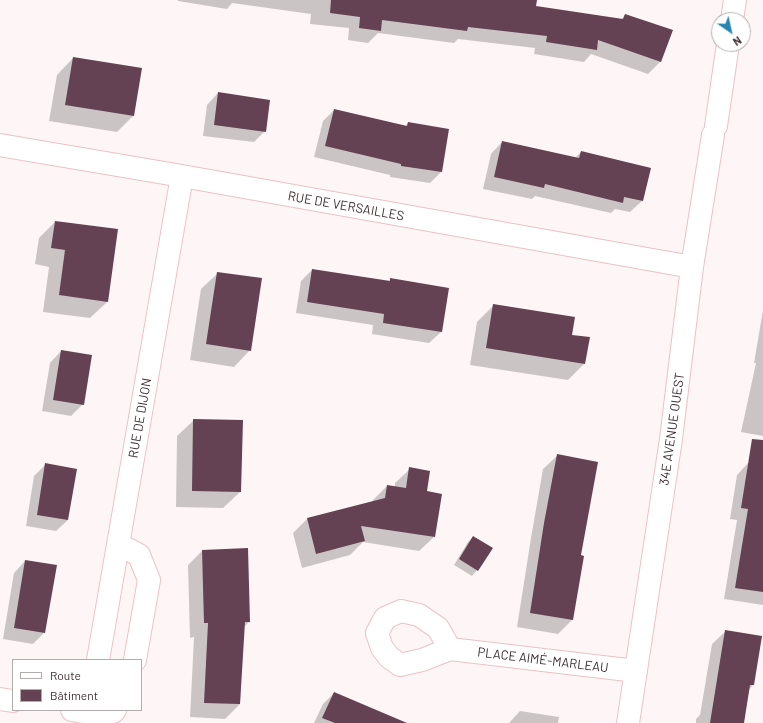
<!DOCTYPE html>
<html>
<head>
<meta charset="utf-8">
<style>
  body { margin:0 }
  #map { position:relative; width:763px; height:723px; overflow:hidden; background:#fef6f6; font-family:Barlow,sans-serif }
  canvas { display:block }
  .legend { position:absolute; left:12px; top:659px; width:130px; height:52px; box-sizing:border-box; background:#fff; border:1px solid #b2acac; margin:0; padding:5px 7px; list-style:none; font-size:12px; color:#3f2f30 }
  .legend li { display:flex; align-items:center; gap:8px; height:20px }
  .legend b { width:20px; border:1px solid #b2acac }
  .north { position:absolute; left:711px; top:12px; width:40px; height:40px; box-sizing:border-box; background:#fff; border:1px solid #b2acac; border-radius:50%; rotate:146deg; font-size:11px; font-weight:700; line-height:16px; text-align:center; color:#3f2f30 }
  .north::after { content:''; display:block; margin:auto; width:14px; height:18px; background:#2a85b2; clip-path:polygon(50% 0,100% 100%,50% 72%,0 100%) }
</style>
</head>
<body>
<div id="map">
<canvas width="763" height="723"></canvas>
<ul class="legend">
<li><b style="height:5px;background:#fff"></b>Route</li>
<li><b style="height:11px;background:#644153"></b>Bâtiment</li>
</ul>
<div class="north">N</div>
</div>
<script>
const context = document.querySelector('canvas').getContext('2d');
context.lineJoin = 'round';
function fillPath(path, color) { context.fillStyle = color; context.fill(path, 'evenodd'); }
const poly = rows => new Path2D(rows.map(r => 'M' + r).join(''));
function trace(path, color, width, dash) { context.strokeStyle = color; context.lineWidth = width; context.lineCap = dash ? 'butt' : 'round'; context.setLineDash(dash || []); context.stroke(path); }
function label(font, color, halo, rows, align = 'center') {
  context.font = font + ' Barlow,sans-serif'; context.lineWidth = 4; context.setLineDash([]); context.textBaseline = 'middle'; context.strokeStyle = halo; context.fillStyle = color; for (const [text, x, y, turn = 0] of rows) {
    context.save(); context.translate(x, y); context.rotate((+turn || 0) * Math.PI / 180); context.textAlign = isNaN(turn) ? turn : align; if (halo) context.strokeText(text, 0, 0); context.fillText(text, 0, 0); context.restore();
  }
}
const shadow = poly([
  [178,0,526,0,535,7,621,20,625,15,671,31,660,62,648,74,591,54,584,62,534,54,535,48,458,39,454,43,378,33,368,43,348,40,349,28,310,24,311,14,232,3,227,9,178,1],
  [73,58,133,116,117,132,49,121,57,75],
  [218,93,265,131,254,142,203,136,207,105],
  [334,110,405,127,408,123,441,172,430,183,390,177,390,175,314,157,323,121],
  [502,142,575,158,581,152,650,168,642,201,630,212,615,209,611,213,535,196,532,199,483,189,491,154],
  [55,222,117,230,107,302,90,318,43,312,49,267,35,264,39,238],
  [312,270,388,281,391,279,448,289,441,332,429,343,372,334,373,325,296,313,301,281],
  [218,273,250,350,234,367,190,360,201,289],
  [493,306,571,335,585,363,568,380,470,365,477,322],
  [763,310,763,436,741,432,756,363,754,363],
  [61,351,83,404,71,416,42,411,50,363],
  [194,420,240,492,223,508,176,507,177,436],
  [557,456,579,556,572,620,558,634,517,627,531,538,543,469],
  [748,463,763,466,763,605,724,599,737,520,730,519,737,475],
  [46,464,68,520,56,531,26,526,34,476],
  [410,469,426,492,434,537,419,551,363,542,350,555,302,568,293,533,307,519,372,502,373,500,387,486,395,487,395,483],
  [473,537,477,570,472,576,454,565,468,542],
  [202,551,249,622,243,628,240,704,225,719,190,717,194,637,190,638,188,565],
  [25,561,55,566,44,633,33,644,3,639,14,573],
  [726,631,753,685,749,690,743,723,696,723,696,719,700,715,712,644],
  [334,693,370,723,314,723,323,704],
  [520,711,559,717,558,723,509,723]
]);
const building = poly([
  [331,0,537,0,536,6,623,19,625,14,673,30,661,62,598,40,597,50,546,42,547,36,468,27,467,31,382,20,381,31,359,28,360,17,330,13],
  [73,57,142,68,134,116,65,105],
  [218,92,270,100,266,132,214,125],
  [334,109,407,126,408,122,449,129,442,172,401,166,401,164,325,146],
  [502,141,579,158,581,151,651,168,643,201,624,197,623,203,545,184,544,188,494,177],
  [55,221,118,229,108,302,59,295,65,250,51,248],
  [312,269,390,281,390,278,449,288,442,332,383,323,384,314,307,302],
  [217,272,262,278,251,351,206,344],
  [493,304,575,317,572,335,590,337,585,364,486,348],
  [61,350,92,355,84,405,53,400],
  [193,419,243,420,241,492,192,491],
  [752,439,763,440,763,592,735,588,748,509,741,508],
  [557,454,598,462,581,555,584,556,573,620,530,613,544,523],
  [45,463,77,469,68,520,37,515],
  [409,467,430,471,427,491,442,494,435,537,361,526,365,541,316,554,307,518,385,498,387,485,406,488],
  [473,536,493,548,478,571,459,559],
  [248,548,250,622,245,622,240,704,204,703,208,623,204,623,202,550],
  [25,560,57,565,45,633,14,628],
  [725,630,762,636,754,685,750,685,744,723,710,723],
  [334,692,407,723,335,723,322,718]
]);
const minor = poly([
  [732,20,735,0],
  [716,126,728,44],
  [0,145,182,176,692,267],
  [118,544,139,555,149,580,135,660],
  [450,649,438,628,419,615,401,611,385,618,377,633,382,648,389,657,400,665,422,660,450,649,636,671],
  [98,660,182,176],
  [0,699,13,701],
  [72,710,89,713,113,712,115,710],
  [628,723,671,439,692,267,713,135]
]);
const streetNames = [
  ["RUE DE VERSAILLES",346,206,10],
  ["RUE DE DIJON",140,418,-80],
  ["34E AVENUE OUEST",672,429,-82],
  ["PLACE AIMÉ-MARLEAU",543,660,7]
];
fillPath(shadow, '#0003');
fillPath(building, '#644153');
trace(minor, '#ebc2c4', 24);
trace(minor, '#fff', 22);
label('13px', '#3f2f30', '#fff', streetNames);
</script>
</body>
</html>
